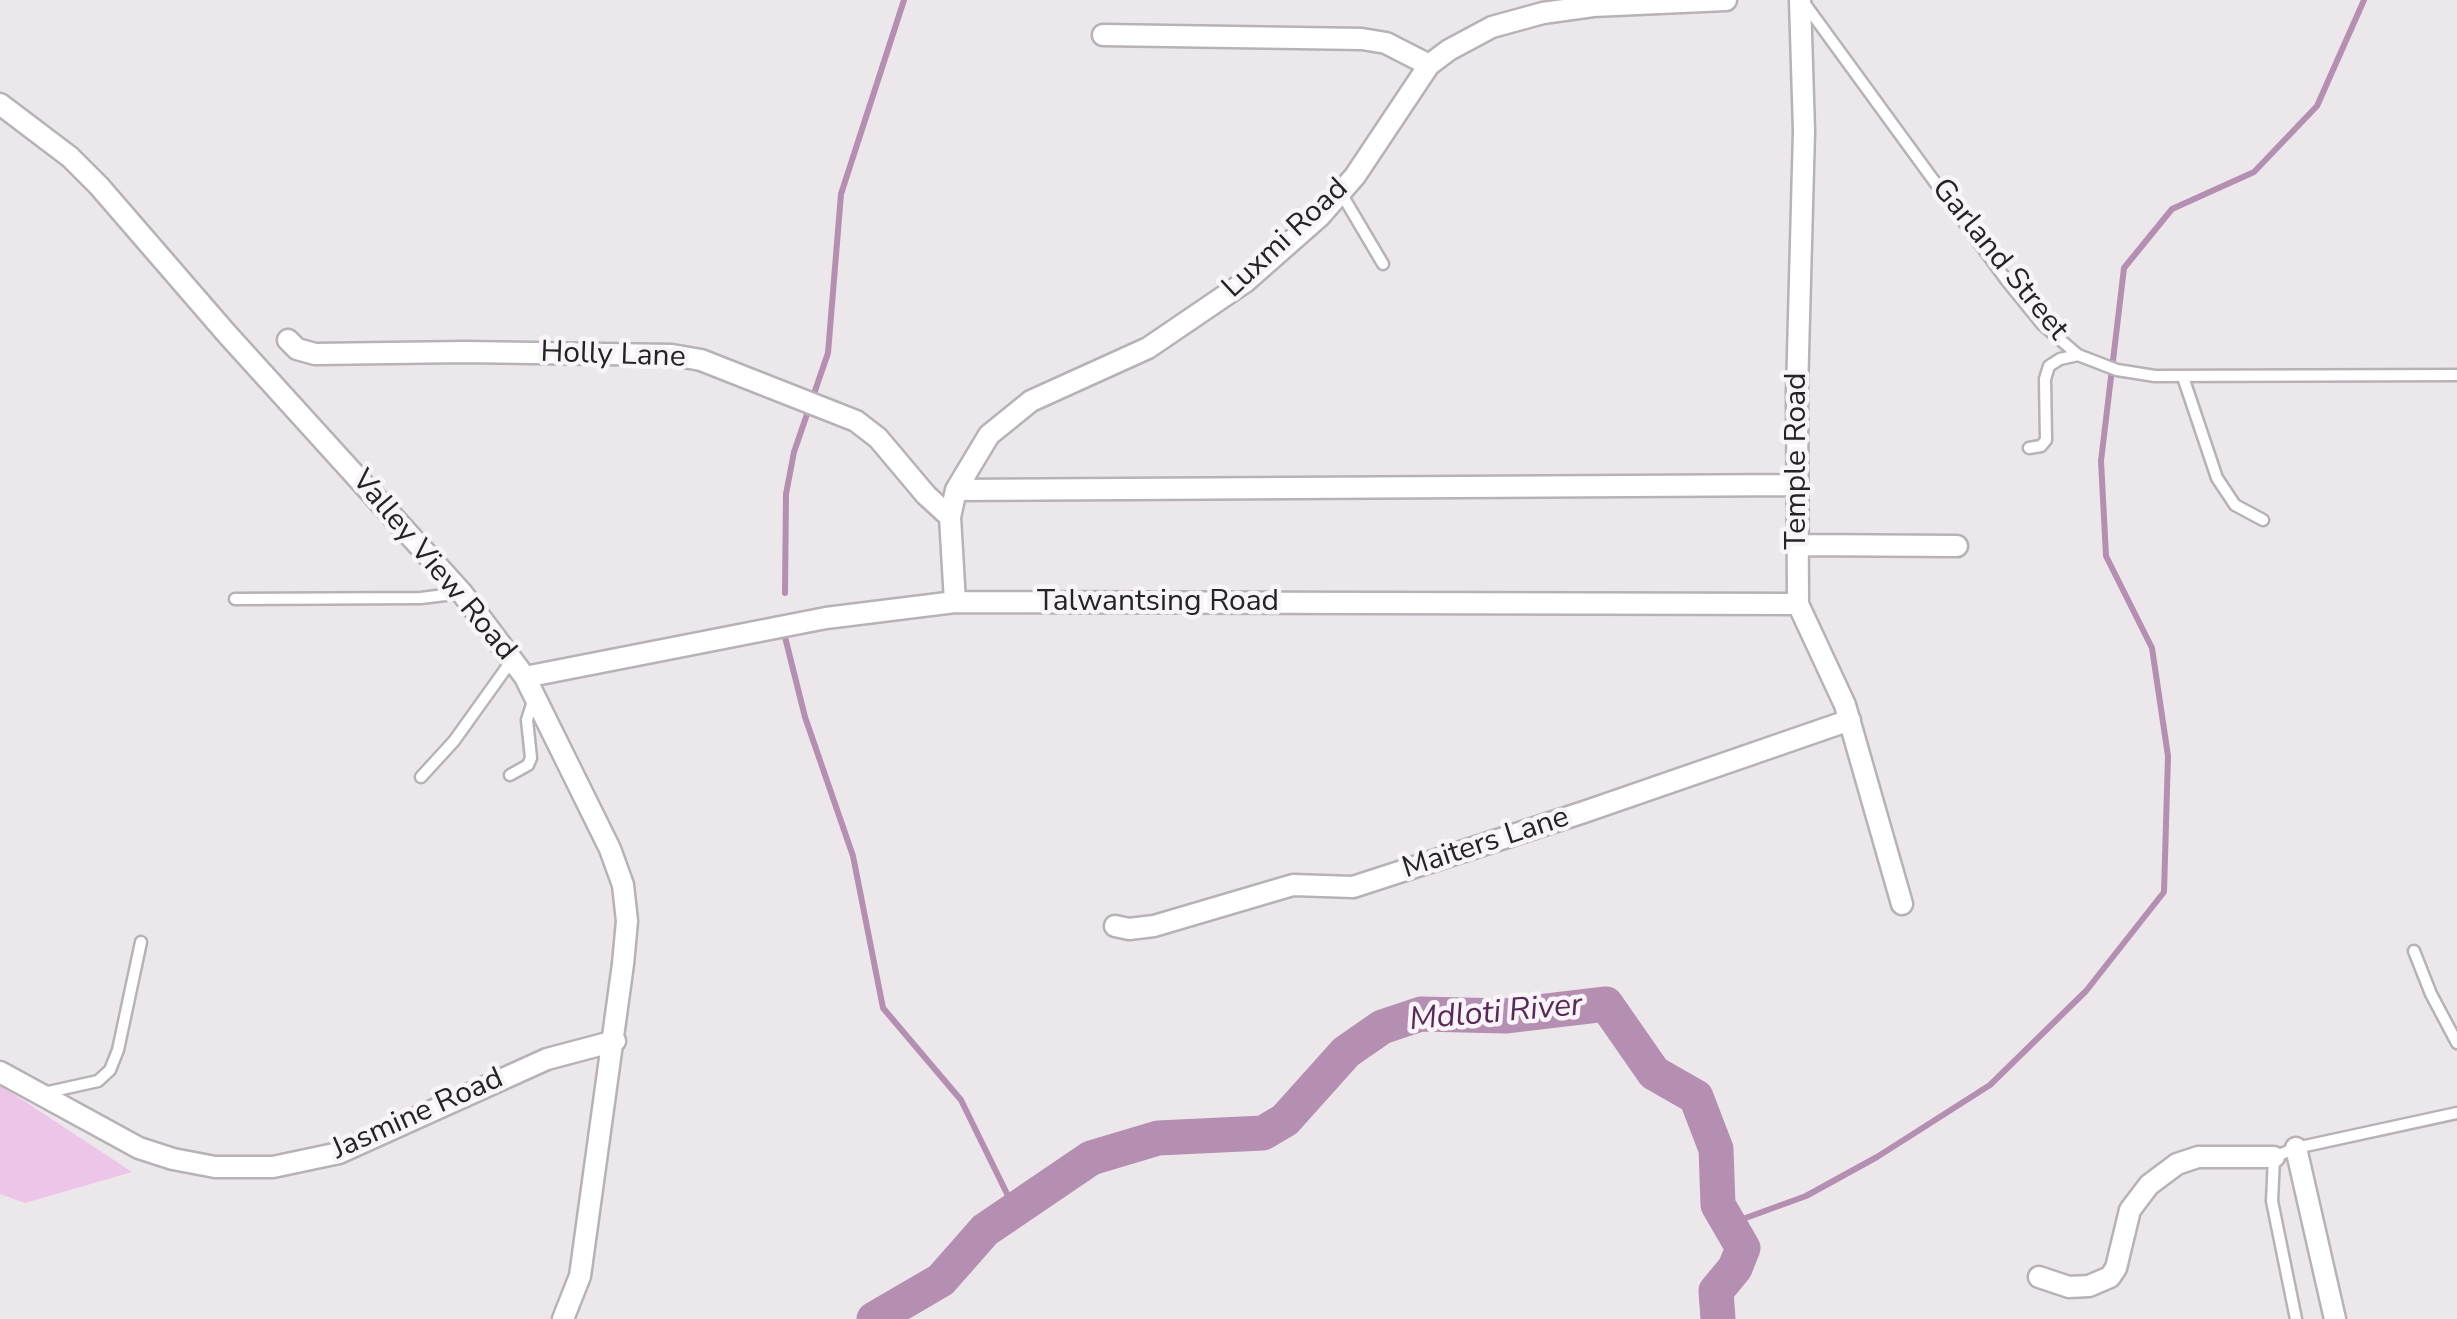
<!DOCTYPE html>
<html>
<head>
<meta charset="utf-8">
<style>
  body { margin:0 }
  canvas { display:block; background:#ece7eb }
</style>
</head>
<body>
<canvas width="2457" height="1319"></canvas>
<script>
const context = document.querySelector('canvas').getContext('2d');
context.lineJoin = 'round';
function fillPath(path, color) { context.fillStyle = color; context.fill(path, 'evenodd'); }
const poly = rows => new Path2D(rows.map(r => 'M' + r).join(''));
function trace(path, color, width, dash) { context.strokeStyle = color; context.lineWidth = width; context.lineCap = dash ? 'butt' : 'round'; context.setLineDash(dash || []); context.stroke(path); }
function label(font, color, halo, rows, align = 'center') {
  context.font = font + ' "Nunito Sans",sans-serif'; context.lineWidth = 9; context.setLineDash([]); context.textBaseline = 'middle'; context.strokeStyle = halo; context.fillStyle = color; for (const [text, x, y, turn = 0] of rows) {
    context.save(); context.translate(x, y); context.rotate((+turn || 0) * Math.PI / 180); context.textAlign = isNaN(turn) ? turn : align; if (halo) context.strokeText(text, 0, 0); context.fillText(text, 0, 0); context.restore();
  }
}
const green = poly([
  [0,1085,132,1172,25,1203,0,1194]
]);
const stream = poly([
  [785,593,786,494,794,452,828,353,841,194,904,0],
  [785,637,805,717,853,856,883,1008,961,1100,1015,1210],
  [1729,1224,1806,1196,1877,1157,1990,1085,2086,991,2164,892,2168,756,2152,648,2106,556,2101,461,2124,268,2172,209,2254,172,2317,106,2364,0]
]);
const river = poly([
  [874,1319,941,1280,985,1230,1091,1158,1158,1138,1263,1133,1285,1120,1346,1052,1382,1027,1421,1014,1505,1016,1606,1004,1654,1073,1696,1097,1716,1149,1718,1205,1743,1248,1735,1268,1716,1291,1718,1319]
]);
const service = poly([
  [1805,4,2007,281,2042,324,2078,355,2117,370,2155,376,2457,375],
  [1341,193,1383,264],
  [2183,377,2217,478,2235,505,2263,520],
  [2029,448,2041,446,2046,440,2045,379,2049,366,2060,359,2078,355],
  [235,599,421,598,461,593],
  [510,775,528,765,531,758,527,720,533,701],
  [421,777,454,741,512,660],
  [2414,951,2431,994,2457,1043],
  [44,1093,98,1081,110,1070,118,1050,141,942],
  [2296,1319,2272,1201,2274,1157,2296,1148,2457,1113]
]);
const minor = poly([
  [1800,0,1804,131,1797,391,1798,604,1845,705,1902,904],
  [1103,35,1362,39,1386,43,1429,65],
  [0,104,70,157,99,186,227,334,462,593,525,677,610,849,623,885,627,921,623,964,580,1276,563,1319],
  [288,340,297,349,315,354,465,352,672,355,701,360,856,421,878,438,926,495,950,517],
  [956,490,1798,485],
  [1798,545,1957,546],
  [955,602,950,517,956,490,989,435,1031,401,1148,348,1245,282,1320,216,1355,176,1429,65,1449,50,1492,27,1543,13,1593,6,1726,0],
  [525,677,826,618,955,602,1798,604],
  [1115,926,1129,929,1154,926,1293,885,1353,887,1584,812,1850,720],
  [0,1072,139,1148,173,1159,215,1167,273,1167,339,1153,547,1059,615,1041],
  [2296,1148,2335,1319],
  [2039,1277,2069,1287,2089,1286,2110,1277,2116,1268,2130,1210,2149,1185,2177,1164,2198,1157,2274,1157]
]);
const streetNames = [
  ["Luxmi Road",1286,239,-43],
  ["Garland Street",1999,260,51],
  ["Holly Lane",613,356,2],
  ["Temple Road",1798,461,-90],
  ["Valley View Road",433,566,50],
  ["Talwantsing Road",1158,603],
  ["Maiters Lane",1486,844,-18],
  ["Jasmine Road",418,1115,-24]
];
const waterNames = [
  ["Mdloti River",1496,1014,-5]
];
fillPath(green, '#ecc5e8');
trace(stream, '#b58fb1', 6);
trace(river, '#b58fb1', 35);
trace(service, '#b7b2b7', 15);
trace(minor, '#b7b2b7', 25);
trace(service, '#fff', 10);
trace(minor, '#fff', 20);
label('30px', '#252425', '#f9f4f9', streetNames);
label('italic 32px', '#5a2a57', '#f9f4f9', waterNames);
</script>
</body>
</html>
